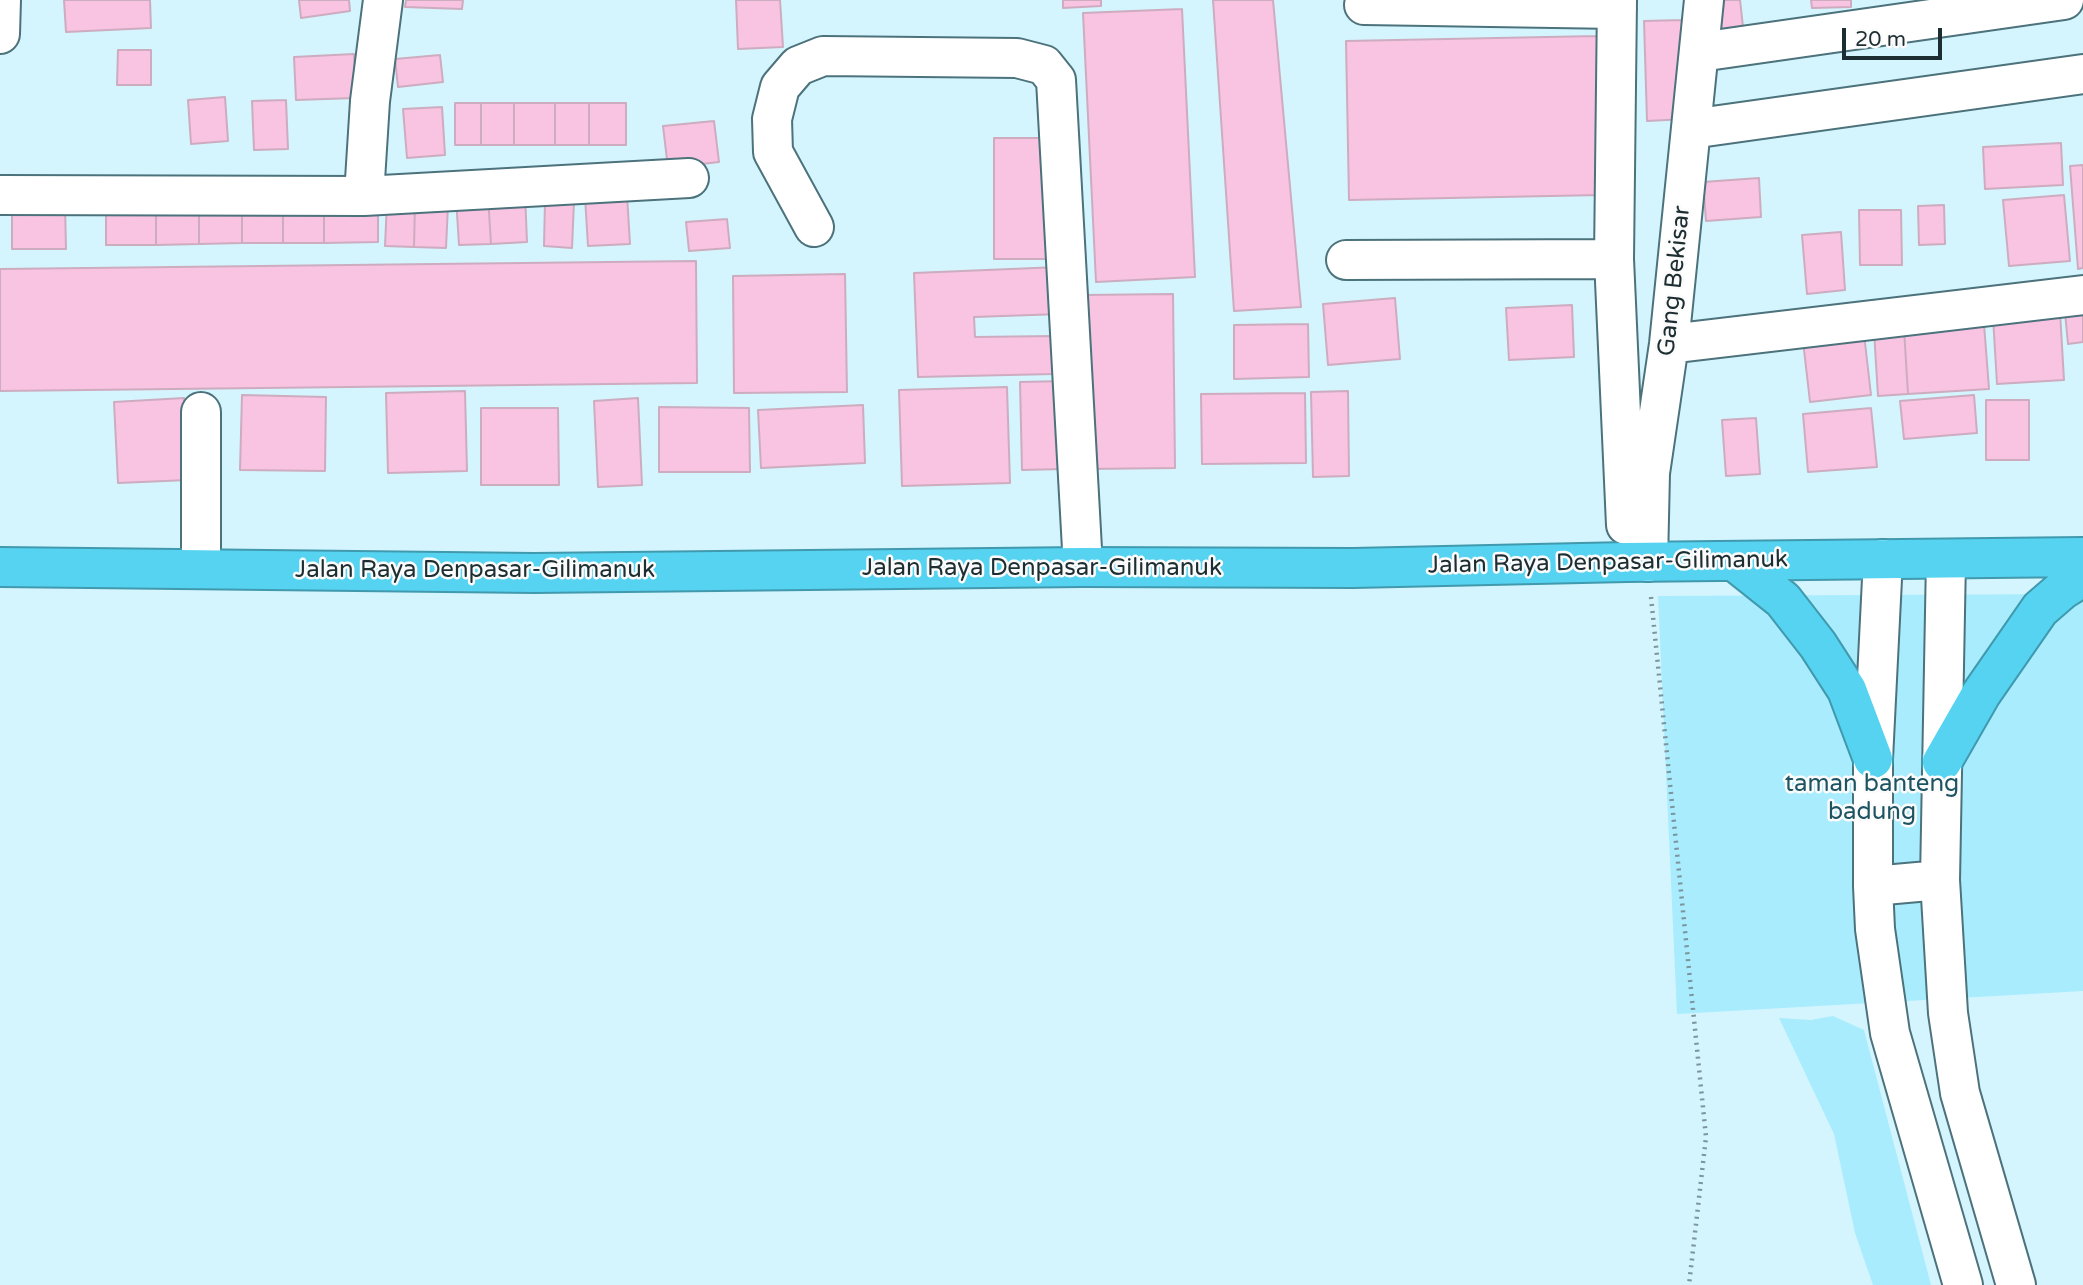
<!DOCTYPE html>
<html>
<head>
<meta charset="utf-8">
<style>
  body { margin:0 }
  #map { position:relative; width:2083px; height:1285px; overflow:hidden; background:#d4f5fe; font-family:"Varela Round",sans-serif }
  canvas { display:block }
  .scale { position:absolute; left:1842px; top:28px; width:100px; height:32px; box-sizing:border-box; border:4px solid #1d2e32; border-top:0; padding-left:9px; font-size:21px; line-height:24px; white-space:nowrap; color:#1d2e32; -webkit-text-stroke:5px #fbfbfb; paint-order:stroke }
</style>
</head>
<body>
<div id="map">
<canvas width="2083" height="1285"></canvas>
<div class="scale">20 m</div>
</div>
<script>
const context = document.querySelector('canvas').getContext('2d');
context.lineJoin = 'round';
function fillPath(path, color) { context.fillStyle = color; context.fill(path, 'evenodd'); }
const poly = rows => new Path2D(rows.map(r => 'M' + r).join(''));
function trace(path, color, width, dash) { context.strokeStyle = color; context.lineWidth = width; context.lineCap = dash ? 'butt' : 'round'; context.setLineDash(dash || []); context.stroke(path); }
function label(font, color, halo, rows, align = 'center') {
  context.font = font + ' "Varela Round",sans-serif'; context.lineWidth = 5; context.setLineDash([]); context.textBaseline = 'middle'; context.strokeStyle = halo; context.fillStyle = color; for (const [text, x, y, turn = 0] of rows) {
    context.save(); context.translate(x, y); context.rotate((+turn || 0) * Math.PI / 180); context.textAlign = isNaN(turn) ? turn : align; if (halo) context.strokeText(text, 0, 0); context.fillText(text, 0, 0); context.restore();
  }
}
const green = poly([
  [2083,594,2083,991,1677,1014,1658,596],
  [1833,1016,1864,1030,1931,1285,1873,1285,1855,1233,1834,1134,1779,1018,1811,1020]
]);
const building = poly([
  [64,0,150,0,151,28,66,32,64,0],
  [299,0,349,0,350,11,301,18,299,0],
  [406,0,463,0,462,9,405,7,406,0],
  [736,0,780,0,783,47,738,49,736,0],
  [1063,0,1101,0,1101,6,1063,8,1063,0],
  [1213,0,1273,0,1301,307,1234,311,1213,0],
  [1714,0,1740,0,1744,36,1718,39,1714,0],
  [1811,0,1851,0,1851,7,1812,8,1811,0],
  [1182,9,1195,277,1096,282,1083,13,1182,9],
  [1683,20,1686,119,1647,121,1644,21,1683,20],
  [1597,36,1601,195,1349,200,1346,41,1597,36],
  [118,50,151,50,151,85,117,85,118,50],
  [354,54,356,98,296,100,294,57,354,54],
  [440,55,443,82,398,87,395,59,440,55],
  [225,97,228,141,191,144,188,100,225,97],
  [286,100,288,149,254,150,252,101,286,100],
  [455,103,481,103,481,145,455,145,455,103],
  [481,103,514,103,514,145,481,145,481,103],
  [514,103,555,103,555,145,514,145,514,103],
  [555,103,589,103,589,145,555,145,555,103],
  [589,103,626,103,626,145,589,145,589,103],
  [442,107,445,155,407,158,403,109,442,107],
  [714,121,719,162,668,168,663,126,714,121],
  [994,138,1056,138,1057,259,994,259,994,138],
  [2061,143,2063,185,1985,189,1983,147,2061,143],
  [2083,165,2083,268,2078,269,2070,166,2083,165],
  [1759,178,1761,217,1706,221,1703,182,1759,178],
  [525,194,527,242,491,244,488,196,525,194],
  [627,195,630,244,588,246,585,197,627,195],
  [2064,195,2070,261,2009,266,2003,200,2064,195],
  [488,196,491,244,459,245,456,198,488,196],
  [545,200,574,201,572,248,544,246,545,200],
  [387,202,415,203,414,247,385,246,387,202],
  [415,203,448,205,446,248,414,247,415,203],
  [65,204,66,249,12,249,12,205,65,204],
  [1944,205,1945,244,1919,245,1918,206,1944,205],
  [378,206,378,242,324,243,324,207,378,206],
  [283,207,324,207,324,243,283,243,283,207],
  [283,207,283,243,242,243,242,208,283,207],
  [156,208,199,208,199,244,156,245,156,208],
  [156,208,156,245,106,245,106,209,156,208],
  [199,208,242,208,242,243,199,244,199,208],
  [1859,210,1901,210,1902,265,1860,265,1859,210],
  [727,219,730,248,689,251,686,222,727,219],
  [1841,232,1845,290,1807,294,1802,235,1841,232],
  [696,261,697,383,0,391,0,269,696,261],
  [1059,267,1061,314,974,317,975,337,1053,336,1054,374,918,377,914,273,1059,267],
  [845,274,847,392,734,393,733,276,845,274],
  [1173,294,1175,468,1087,469,1084,295,1173,294],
  [1395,298,1400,359,1328,365,1323,304,1395,298],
  [2083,300,2083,342,2068,344,2064,302,2083,300],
  [1572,305,1574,357,1509,360,1506,308,1572,305],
  [2060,312,2064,380,1997,384,1993,317,2060,312],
  [1308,324,1309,377,1234,379,1234,325,1308,324],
  [1984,324,1989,389,1908,394,1904,329,1984,324],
  [1904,329,1908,394,1878,396,1874,331,1904,329],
  [1864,334,1871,395,1810,402,1803,341,1864,334],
  [1064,381,1065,469,1022,470,1020,382,1064,381],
  [1007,387,1010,483,902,486,899,390,1007,387],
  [465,391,467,471,388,473,386,393,465,391],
  [1348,391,1349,476,1313,477,1311,392,1348,391],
  [1305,393,1306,463,1202,464,1201,394,1305,393],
  [242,395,326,397,325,471,240,470,242,395],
  [1974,395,1977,433,1904,439,1900,401,1974,395],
  [184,398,188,480,118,483,114,402,184,398],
  [638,398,642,485,598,487,594,401,638,398],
  [1986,400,2029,400,2029,460,1986,460,1986,400],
  [863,405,865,463,761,468,758,410,863,405],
  [659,407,749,408,750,472,659,472,659,407],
  [481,408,558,408,559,485,481,485,481,408],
  [1871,408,1877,467,1808,472,1803,414,1871,408],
  [1756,418,1760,474,1726,476,1722,420,1756,418]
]);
const path = poly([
  [1651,597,1706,1137,1689,1285]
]);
const minor = poly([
  [1617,0,1614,259,1626,525],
  [1364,5,1617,9],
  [0,34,1,0],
  [1700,52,2064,0],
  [1691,129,2083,74],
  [0,195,364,196,689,178],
  [364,196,370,101,383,0],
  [814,227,773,152,772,119,780,87,798,66,823,56,1017,58,1044,65,1056,80,1083,567],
  [1346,260,1614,259],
  [1669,344,2083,295],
  [201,412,201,569],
  [1883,559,1873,759,1873,886,1875,929,1890,1033,1963,1285],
  [1946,559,1940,880,1948,1013,1960,1093,2016,1285],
  [1648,562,1650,473,1669,344,1704,0],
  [1873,886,1940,880]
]);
const highway = poly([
  [1734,561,1783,600,1818,645,1847,690,1873,759],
  [0,567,534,573,1083,567,1353,568,1627,562,2083,557],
  [1942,762,1981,694,2040,609,2062,590,2083,577]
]);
const streetNames = [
  ["Gang Bekisar",1675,281,-84],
  ["Jalan Raya Denpasar-Gilimanuk",1608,563,-1],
  ["Jalan Raya Denpasar-Gilimanuk",1042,569],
  ["Jalan Raya Denpasar-Gilimanuk",475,571]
];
const parkNames = [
  ["taman banteng",1872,785],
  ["badung",1872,813]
];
fillPath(green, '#a8ecfe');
fillPath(building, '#f9c3e2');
trace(building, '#cdacbf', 2);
trace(minor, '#4c727c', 42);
trace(highway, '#4199ae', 42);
trace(path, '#7c959c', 4.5, [2, 5]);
trace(minor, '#fff', 38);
trace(highway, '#55d3f1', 38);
label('24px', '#1d2e32', '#fbfbfb', streetNames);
label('24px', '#1d5461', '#fbfbfb', parkNames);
</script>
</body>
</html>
